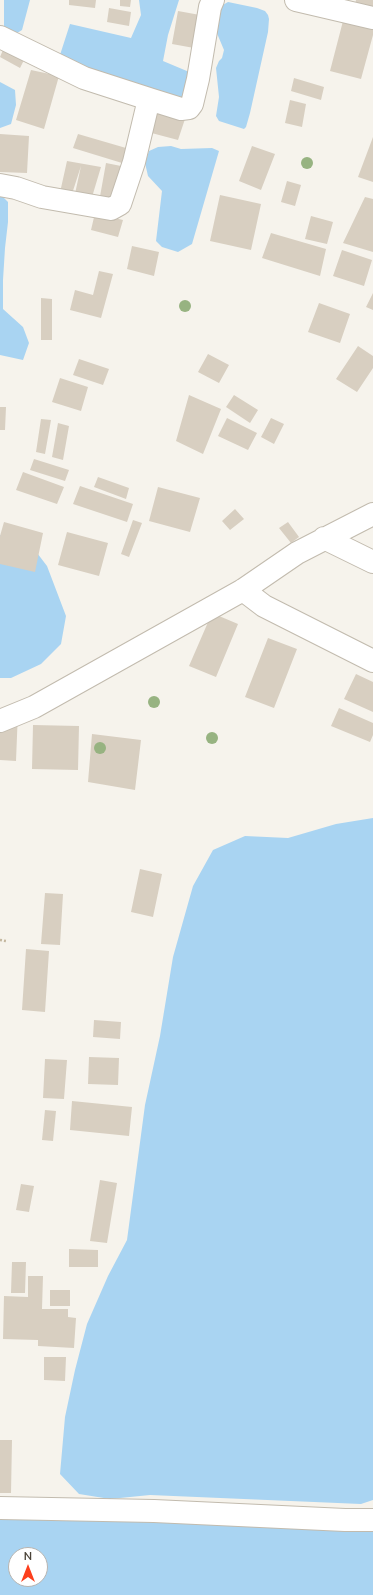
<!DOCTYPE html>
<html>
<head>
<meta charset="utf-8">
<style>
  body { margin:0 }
  #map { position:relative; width:373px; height:1595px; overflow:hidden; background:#f6f3ec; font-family:Mulish,sans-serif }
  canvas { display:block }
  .north { position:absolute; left:8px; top:1547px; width:40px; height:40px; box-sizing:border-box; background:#fff; border:1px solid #b7b4b0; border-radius:50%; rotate:0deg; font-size:11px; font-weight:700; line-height:16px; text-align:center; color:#4b4439 }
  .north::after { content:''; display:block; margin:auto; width:14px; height:18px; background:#fc3f1d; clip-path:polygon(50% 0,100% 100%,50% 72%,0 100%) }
</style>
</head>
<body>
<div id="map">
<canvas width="373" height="1595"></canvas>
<div class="north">N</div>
</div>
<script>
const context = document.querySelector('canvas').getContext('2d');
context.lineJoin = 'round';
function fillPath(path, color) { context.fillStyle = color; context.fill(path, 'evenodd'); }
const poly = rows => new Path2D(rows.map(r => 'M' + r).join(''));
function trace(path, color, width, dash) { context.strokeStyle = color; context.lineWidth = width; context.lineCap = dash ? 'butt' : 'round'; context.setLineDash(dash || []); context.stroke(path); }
const water = poly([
  [4,0,30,0,22,30,14,35,4,27],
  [139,0,179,0,168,35,163,61,194,74,179,105,59,58,70,24,131,38,141,15],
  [228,2,257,8,265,11,268,15,269,19,268,32,250,113,246,127,244,129,219,121,216,116,219,97,216,68,219,61,222,58,224,50,216,31,221,6],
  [0,82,15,90,16,105,11,124,0,128],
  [171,146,181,149,212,148,219,151,192,244,178,252,162,247,156,241,162,191,148,176,145,163,149,151,158,147],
  [0,194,8,202,8,222,5,248,3,280,3,309,23,327,29,343,23,360,0,355],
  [0,535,31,545,47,566,66,616,61,644,41,664,11,678,0,678],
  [373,818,373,1500,361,1504,150,1495,110,1499,79,1494,60,1474,65,1417,75,1370,87,1324,108,1276,127,1240,145,1105,160,1036,173,957,193,886,213,850,245,836,288,838,336,824],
  [0,1517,41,1517,373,1532,373,1595,0,1595],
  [16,1555,40,1555,40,1579,16,1579]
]);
const building = poly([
  [69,0,96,0,95,8,69,5],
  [120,0,131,0,130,7,120,6],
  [356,0,373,0,373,8,354,9],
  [109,8,131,12,129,26,107,22],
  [178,11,200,15,194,48,172,44],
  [343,21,373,29,373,35,361,79,330,71],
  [5,45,26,56,20,68,0,57],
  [31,70,59,76,44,129,16,120],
  [294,78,324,87,321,100,291,91],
  [290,100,306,104,302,127,285,123],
  [150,109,185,119,178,140,144,131],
  [0,134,29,136,27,173,0,172],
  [78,134,126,148,122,163,73,148],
  [373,137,373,182,358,177],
  [252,146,275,154,261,190,239,181],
  [67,161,101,167,89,207,73,203,81,166,70,200,59,197],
  [106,163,121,166,114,205,99,202],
  [287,181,301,185,295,206,281,202],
  [220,195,261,204,251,250,210,241],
  [365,197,373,199,373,252,343,243],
  [95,213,123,220,118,237,91,230],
  [311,216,333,222,327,244,305,239],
  [271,233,326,249,320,276,262,258],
  [132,246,159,252,154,276,127,269],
  [342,250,372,260,364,286,333,276],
  [99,271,113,274,101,318,70,310,75,290,93,295],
  [373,293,373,310,366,307],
  [41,298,52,299,52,340,41,340],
  [319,303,350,314,340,343,308,332],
  [358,346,373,356,373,368,357,392,336,379],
  [208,354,229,365,219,383,198,372],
  [79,359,109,369,103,385,73,375],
  [60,378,88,387,81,411,52,402],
  [189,395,221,409,203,454,176,441],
  [234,395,258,410,250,423,226,407],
  [0,407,6,407,5,430,0,430],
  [227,418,257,433,248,450,218,436],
  [271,418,284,424,274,444,261,437],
  [41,419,51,420,45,454,36,452],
  [58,423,69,426,63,460,52,457],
  [34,459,69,470,65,481,30,470],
  [23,472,64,487,57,504,16,490],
  [98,477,129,488,126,499,94,487],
  [80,486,133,504,127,522,73,504],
  [158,487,200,498,190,532,149,521],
  [235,509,244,519,230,530,222,521],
  [133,520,142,523,129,557,121,554],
  [4,522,43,533,35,572,0,564,0,536],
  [288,522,299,537,291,543,279,528],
  [67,532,108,543,99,576,58,565],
  [212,613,238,624,216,677,189,666],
  [268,638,297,649,274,708,245,697],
  [356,674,373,682,373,712,344,699],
  [339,708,373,723,373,735,370,742,331,726],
  [0,710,18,711,16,761,0,760],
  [33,725,79,726,78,770,32,769],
  [92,734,141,740,135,790,88,782],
  [140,869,162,874,153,917,131,912],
  [45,893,63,894,60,945,41,944],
  [26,949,49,951,45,1012,22,1010],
  [94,1020,121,1022,120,1039,93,1037],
  [89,1057,119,1058,118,1085,88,1084],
  [45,1059,67,1060,64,1099,43,1098],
  [72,1101,132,1107,129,1136,70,1130],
  [45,1110,56,1111,53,1141,42,1140],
  [100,1180,117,1183,107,1243,90,1241],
  [21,1184,34,1186,29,1212,16,1210],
  [69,1249,98,1250,98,1267,69,1267],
  [12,1262,26,1262,25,1293,11,1293],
  [28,1276,43,1276,42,1309,68,1309,68,1317,76,1318,74,1348,38,1346,38,1340,3,1339,4,1296,28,1297],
  [50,1290,70,1290,70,1306,50,1306],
  [44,1357,66,1357,65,1381,44,1380],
  [0,1440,12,1440,11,1493,0,1493]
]);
const path = poly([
  [0,940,6,941]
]);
const minor = poly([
  [296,0,373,18],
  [0,37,84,78,149,99],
  [0,185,16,188,42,197,111,209,120,204,134,162,149,99,181,109,189,108,192,104,198,79,210,7,213,0],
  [324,538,373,562],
  [243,590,264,606,373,661],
  [0,721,34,707,243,590,297,553,373,514],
  [0,1508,154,1511,345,1520,373,1520]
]);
const trees = [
  [307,163],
  [185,306],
  [154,702],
  [212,738],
  [100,748]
];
fillPath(water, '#a9d4f2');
fillPath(building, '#d8cfc1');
trace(minor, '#c2bbae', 24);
trace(path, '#c4b79f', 2.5, [2, 2]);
trace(minor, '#fff', 22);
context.fillStyle = '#97b381';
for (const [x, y] of trees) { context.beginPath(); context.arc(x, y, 6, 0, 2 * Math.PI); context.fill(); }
</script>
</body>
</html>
